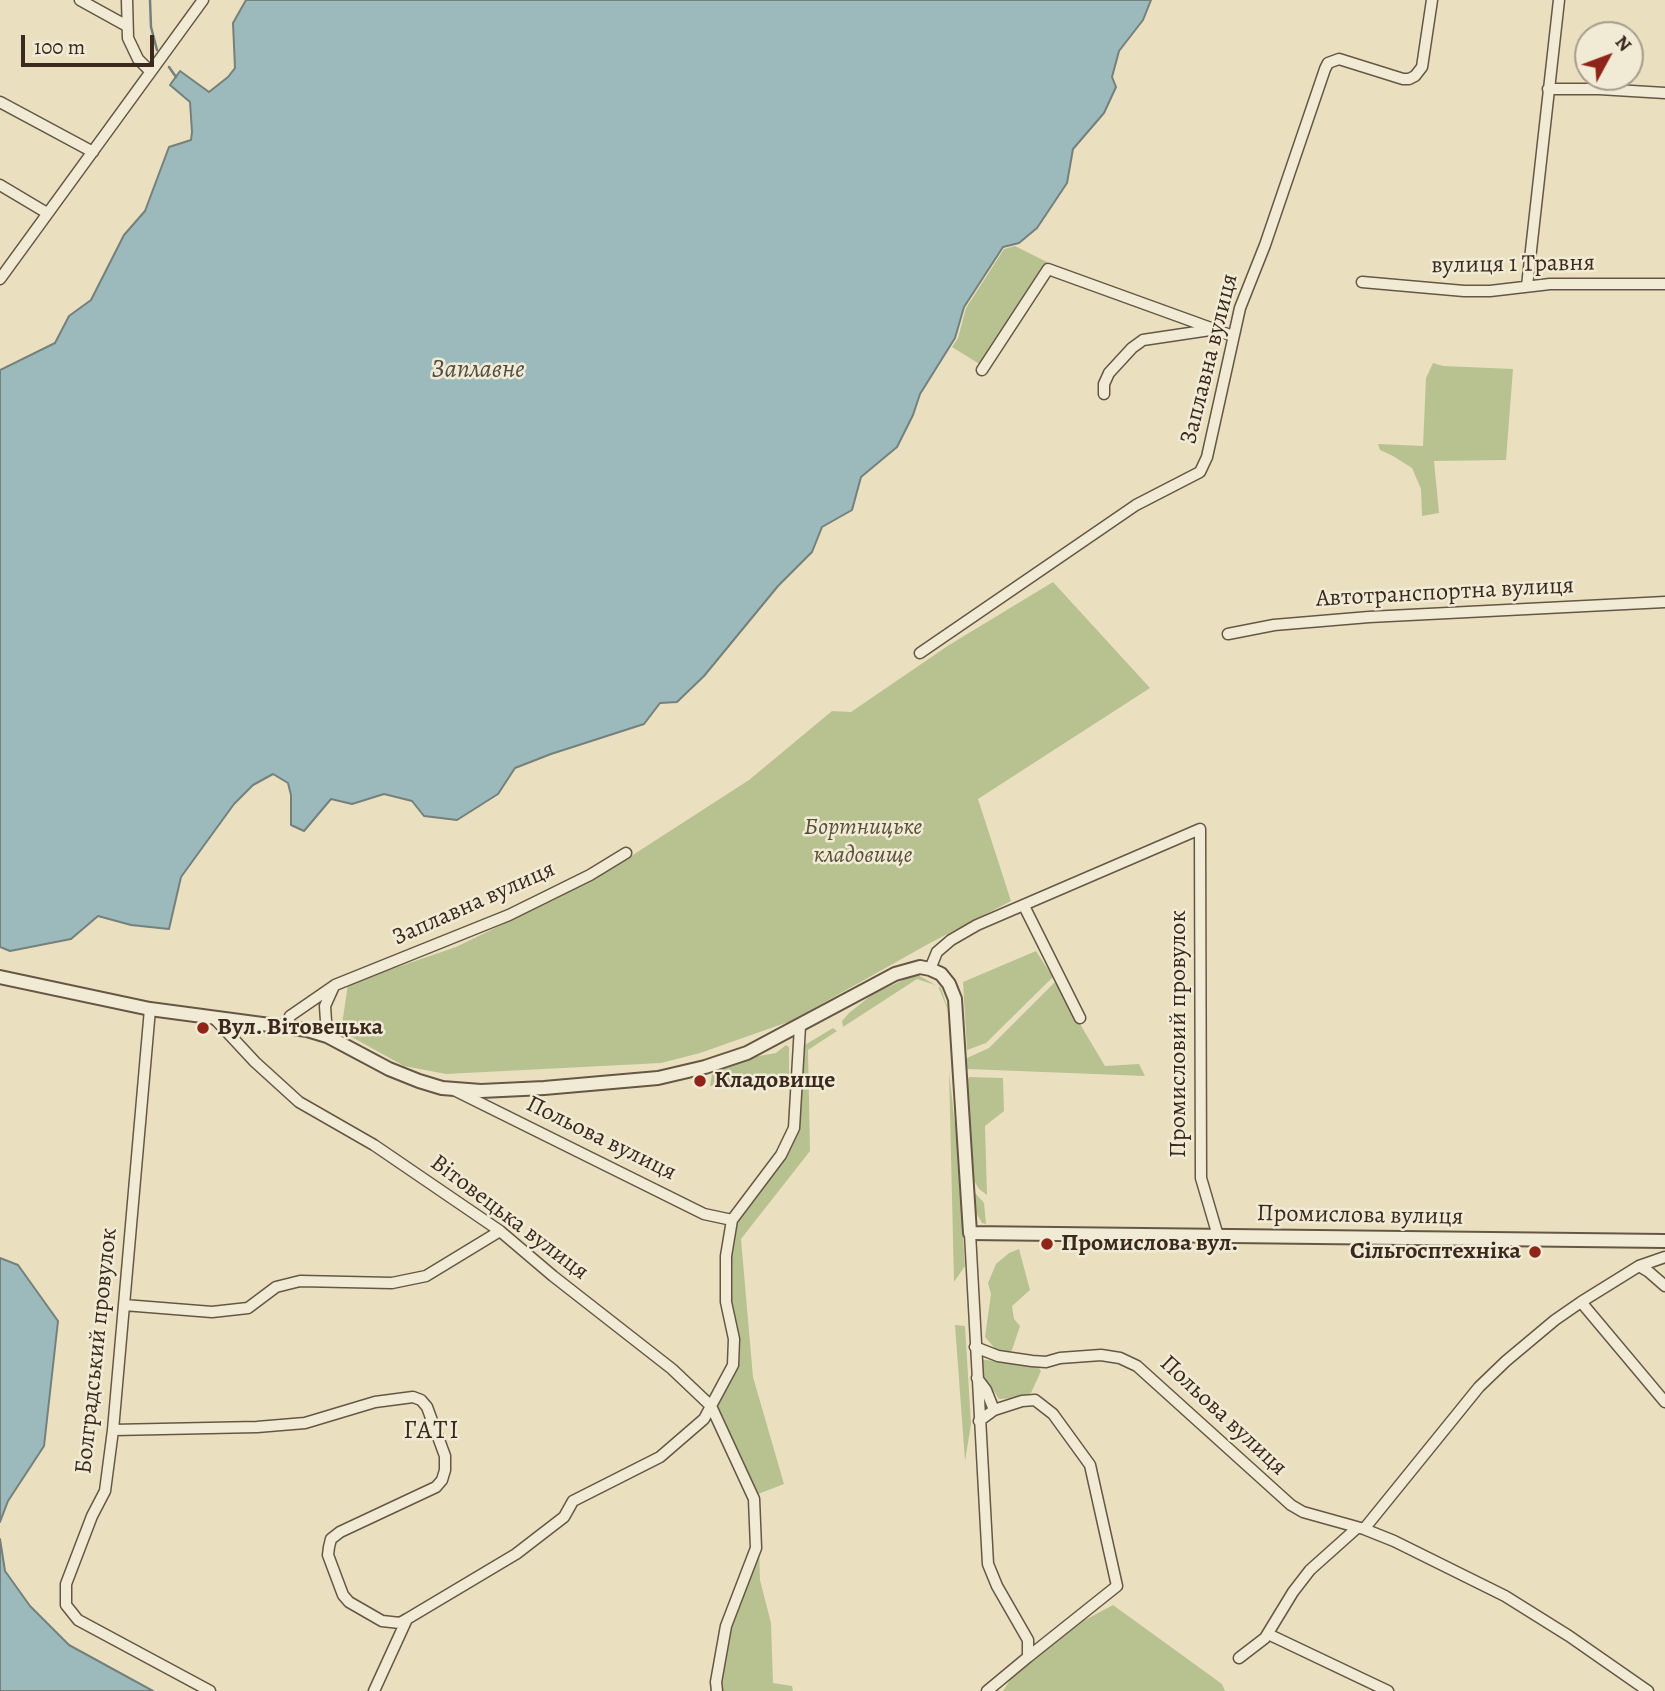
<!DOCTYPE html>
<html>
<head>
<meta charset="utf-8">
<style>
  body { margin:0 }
  #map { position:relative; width:1665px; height:1691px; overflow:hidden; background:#eae0c0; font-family:Alegreya,serif }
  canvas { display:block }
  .north { position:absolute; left:1574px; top:21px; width:70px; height:70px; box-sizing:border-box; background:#f1ebd6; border:2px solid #a89d8c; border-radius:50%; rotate:49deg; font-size:19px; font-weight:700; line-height:28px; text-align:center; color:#3a291c }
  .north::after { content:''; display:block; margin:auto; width:24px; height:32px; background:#8f2418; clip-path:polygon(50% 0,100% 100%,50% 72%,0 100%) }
  .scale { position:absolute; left:21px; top:35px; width:133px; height:32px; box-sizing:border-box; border:4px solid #3a291c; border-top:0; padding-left:9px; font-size:21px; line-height:24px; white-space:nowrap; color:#3a291c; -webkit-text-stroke:5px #f1ebd6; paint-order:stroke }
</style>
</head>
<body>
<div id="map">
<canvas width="1665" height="1691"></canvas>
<div class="north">N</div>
<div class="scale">100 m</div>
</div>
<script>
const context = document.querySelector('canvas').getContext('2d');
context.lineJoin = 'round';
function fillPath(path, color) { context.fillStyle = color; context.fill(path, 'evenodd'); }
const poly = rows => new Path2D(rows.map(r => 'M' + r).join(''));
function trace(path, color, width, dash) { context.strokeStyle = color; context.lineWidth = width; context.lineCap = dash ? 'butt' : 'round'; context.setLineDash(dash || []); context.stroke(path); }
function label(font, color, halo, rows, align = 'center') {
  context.font = font + ' Alegreya,serif'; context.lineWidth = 5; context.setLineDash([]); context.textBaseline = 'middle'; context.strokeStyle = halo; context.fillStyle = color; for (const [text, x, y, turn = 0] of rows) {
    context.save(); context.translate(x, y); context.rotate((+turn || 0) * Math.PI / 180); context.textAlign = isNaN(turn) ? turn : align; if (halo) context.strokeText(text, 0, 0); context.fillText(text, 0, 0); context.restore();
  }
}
const green = poly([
  [1015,246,1047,262,981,365,952,347,958,338,966,308,1004,249],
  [1433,363,1443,366,1513,369,1506,460,1434,461,1439,513,1422,516,1421,489,1412,468,1393,456,1380,450,1378,444,1423,446,1426,378],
  [1053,582,1150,688,978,799,1011,901,930,943,791,1021,700,1053,661,1063,446,1074,404,1066,341,1031,348,984,456,947,594,880,749,780,832,711,851,712,949,645],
  [1036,951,1053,977,986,1043,967,1050,963,982],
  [916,974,941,988,950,1015,938,986,917,979,843,1027,842,1021,849,1013,873,994],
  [1055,982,1105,1066,1139,1064,1145,1076,967,1069,967,1058,989,1048],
  [833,1028,837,1031,808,1050,810,1151,741,1239,753,1377,784,1484,758,1494,716,1407,736,1366,739,1355,729,1302,729,1260,732,1236,741,1212,797,1129,803,1046],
  [786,1045,789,1047,789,1081,710,1086,712,1074,753,1057,776,1053],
  [949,1071,957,1143,965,1266,954,1282],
  [969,1077,1003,1078,1004,1111,985,1126,987,1195,979,1189,970,1174,965,1085],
  [969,1186,984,1203,986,1224,982,1223,974,1209],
  [1019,1249,1030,1290,1012,1306,1014,1319,1020,1326,1012,1350,1008,1354,998,1352,985,1337,991,1294,988,1283,996,1264,1009,1253],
  [955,1325,965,1326,971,1424,965,1461],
  [980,1359,1026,1366,1037,1365,1041,1371,1031,1393,1017,1398,999,1399,981,1372],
  [759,1549,760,1580,771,1623,773,1683,792,1686,793,1691,720,1691,720,1675,729,1627],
  [1113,1605,1222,1684,1225,1691,1003,1691,1010,1680,1033,1658,1068,1629]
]);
const water = poly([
  [246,0,1151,0,1143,20,1119,51,1112,77,1116,87,1104,113,1073,149,1067,183,1037,228,1019,243,1003,247,964,307,955,338,920,394,913,415,897,447,861,477,852,510,822,527,812,552,778,586,704,676,677,702,660,703,644,724,551,754,515,768,498,794,457,820,424,816,412,801,384,794,352,804,331,799,304,831,291,825,291,795,288,783,273,774,253,785,234,804,181,877,169,929,131,925,98,916,71,939,10,951,0,947,0,370,55,343,69,316,91,300,124,235,145,211,169,147,191,140,192,132,190,102,170,85,180,71,209,92,228,77,235,68,233,23,246,0],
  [0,1258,18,1265,58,1321,44,1446,8,1501,0,1522,0,1258],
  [0,1539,5,1571,30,1606,69,1645,153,1691,0,1691,0,1539]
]);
const stream = poly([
  [150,0,151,27,157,50],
  [169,67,176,77]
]);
const minor = poly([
  [80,0,127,26],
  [127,0,128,38,138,59,150,71],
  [1548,89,1599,89,1665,93],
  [0,102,93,152],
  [0,185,47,213],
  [0,279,203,0],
  [1362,282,1464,291,1490,291,1550,284,1665,284],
  [1527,286,1559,0],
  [982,370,1048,269,1233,336],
  [1104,394,1104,384,1109,373,1132,348,1143,340,1210,330],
  [1228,634,1274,625,1369,617,1665,602],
  [920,653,1136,505,1200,472,1207,457,1240,308,1265,245,1325,69,1328,63,1339,59,1403,79,1409,79,1415,76,1422,67,1432,0],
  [1024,906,1080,1018],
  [930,969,937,952,951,940,977,925,1200,829,1201,1178,1218,1236],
  [150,1009,113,1430,105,1491,92,1516,66,1584,66,1605,78,1620,210,1691],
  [215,1019,255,1062,299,1102,374,1145,500,1231,553,1276,672,1369,711,1406,754,1499,756,1548,726,1626,716,1682,717,1691],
  [286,1028,290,1016,335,985,509,915,590,875,626,853],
  [327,1036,325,1006,334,986],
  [454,1090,704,1214,732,1220],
  [970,1233,988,1564,997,1586,1028,1640,1028,1657,987,1691],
  [1639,1266,1649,1272,1665,1286],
  [1581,1302,1665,1402],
  [124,1305,212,1312,248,1308,276,1287,300,1281,392,1283,426,1276,500,1231],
  [975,1347,998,1356,1032,1361,1046,1362,1060,1358,1101,1355,1120,1358,1137,1366,1291,1505,1303,1512,1364,1529,1394,1541,1505,1596,1569,1636,1648,1691],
  [977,1378,986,1390,994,1410],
  [979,1421,994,1410,1022,1401,1035,1400,1053,1414,1090,1465,1117,1586,1028,1657],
  [113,1430,257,1427,305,1423,375,1402,413,1397,421,1400,427,1407,445,1456,445,1470,442,1480,436,1487,340,1532,331,1539,329,1547,328,1555,343,1595,349,1602,382,1621,400,1623,407,1619],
  [1364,1529,1479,1387,1506,1361,1555,1320,1581,1302,1639,1266,1665,1257],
  [1268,1634,1388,1691],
  [1239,1658,1265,1638,1293,1592,1310,1570,1357,1528],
  [374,1691,407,1619,516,1554,564,1517,573,1501,660,1457,704,1419,733,1365,734,1339,726,1302,726,1256,732,1220,781,1155,794,1128,800,1026]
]);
const tertiary = poly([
  [0,977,150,1009,307,1030,327,1036,389,1069,419,1081,442,1088,481,1091,544,1088,658,1078,705,1067,747,1053,895,974,920,967,930,969,941,974,949,984,955,999,970,1233,1665,1241]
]);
const markers = [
  [203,1028,7,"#8f2418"],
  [700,1081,7,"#8f2418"],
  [1047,1244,7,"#8f2418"],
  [1535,1252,7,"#8f2418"]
];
const streetNames = [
  ["вулиця 1 Травня",1513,265,-1],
  ["Заплавна вулиця",1210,359,-76],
  ["Автотранспортна вулиця",1445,593,-3],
  ["Заплавна вулиця",474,904,-24],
  ["Промисловий провулок",1179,1034,-90],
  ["Польова вулиця",601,1139,26],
  ["Промислова вулиця",1360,1216,1],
  ["Вітовецька вулиця",509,1218,37],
  ["Болградський провулок",97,1351,-84],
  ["Польова вулиця",1223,1416,43]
];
const parkNames = [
  ["Бортницьке",863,828],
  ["кладовище",863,856]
];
const poiNames = [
  ["Вул. Вітовецька",217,1028],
  ["Кладовище",714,1081],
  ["Промислова вул.",1061,1244],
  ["Сільгосптехніка",1521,1252,"right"]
];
const waterNames = [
  ["Заплавне",478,371]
];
const neighbourhoodNames = [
  ["ГАТІ",432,1432]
];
fillPath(green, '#b8c291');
fillPath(water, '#9cbabc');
trace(water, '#75807c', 2);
trace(stream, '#75807c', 2.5);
trace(minor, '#665745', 13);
trace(tertiary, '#665745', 16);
trace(minor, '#f1ebd6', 10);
trace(tertiary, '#f1ebd6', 12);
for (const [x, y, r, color] of markers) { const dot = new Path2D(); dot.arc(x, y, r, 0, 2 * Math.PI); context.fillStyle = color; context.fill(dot); trace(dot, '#f1ebd6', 2.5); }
label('24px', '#3a291c', '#f1ebd6', streetNames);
label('italic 24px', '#5a4f39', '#f1ebd6', parkNames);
label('bold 24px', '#3a291c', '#f1ebd6', poiNames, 'left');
label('italic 26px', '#524d44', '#f1ebd6', waterNames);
context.letterSpacing = '2px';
label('26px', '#3a291c', '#f1ebd6', neighbourhoodNames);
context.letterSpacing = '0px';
</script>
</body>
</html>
